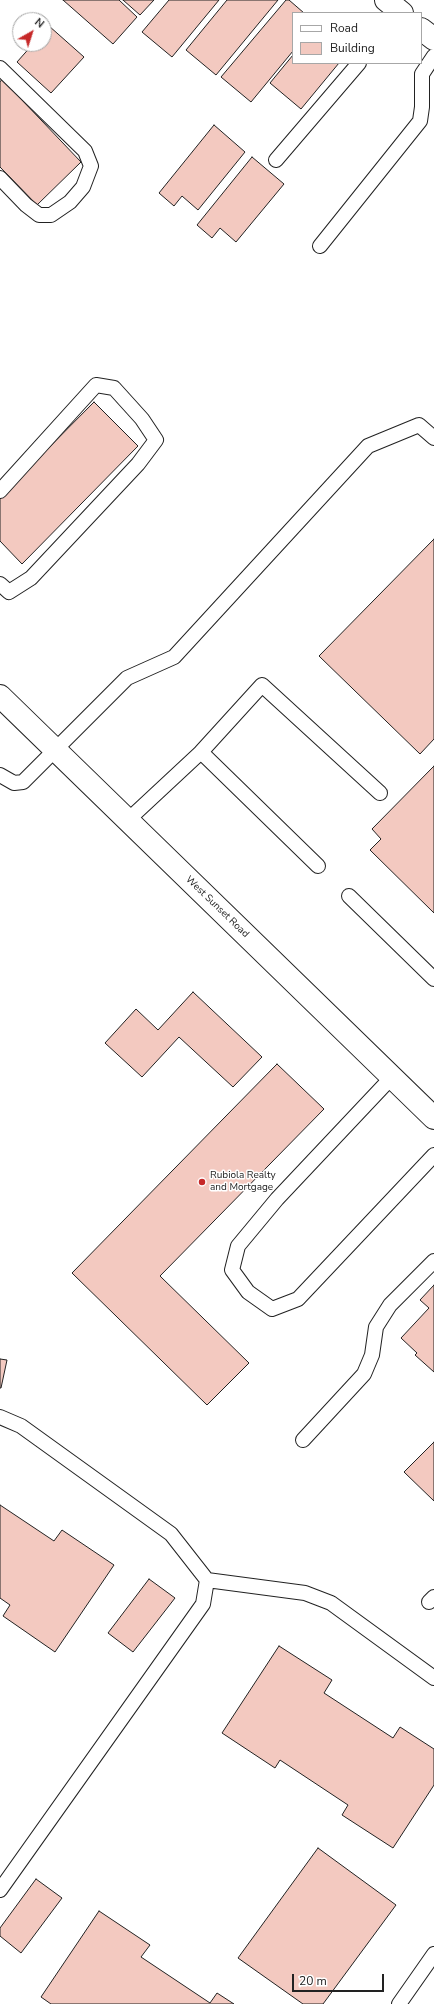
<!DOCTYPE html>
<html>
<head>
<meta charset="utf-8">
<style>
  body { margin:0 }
  #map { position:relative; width:434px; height:2004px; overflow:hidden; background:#fff; font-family:"Nunito Sans",sans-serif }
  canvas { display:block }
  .legend { position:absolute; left:292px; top:12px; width:130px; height:52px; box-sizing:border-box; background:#fff; border:1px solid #a7a7a7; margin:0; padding:5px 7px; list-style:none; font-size:12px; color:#222 }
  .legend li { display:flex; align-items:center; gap:8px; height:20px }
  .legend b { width:20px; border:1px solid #a7a7a7 }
  .north { position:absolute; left:12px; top:12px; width:40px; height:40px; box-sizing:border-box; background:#fff; border:1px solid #a7a7a7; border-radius:50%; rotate:39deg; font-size:11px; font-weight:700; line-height:16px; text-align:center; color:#222 }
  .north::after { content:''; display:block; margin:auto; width:14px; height:18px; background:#c62828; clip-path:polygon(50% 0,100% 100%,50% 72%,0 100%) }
  .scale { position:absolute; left:292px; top:1974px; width:92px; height:18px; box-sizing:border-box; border:2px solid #222; border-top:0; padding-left:5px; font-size:12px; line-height:14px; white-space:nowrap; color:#222; -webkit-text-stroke:3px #fff; paint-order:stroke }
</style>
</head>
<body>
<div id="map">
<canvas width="434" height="2004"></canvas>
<ul class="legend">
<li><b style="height:5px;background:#fff"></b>Road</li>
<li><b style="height:11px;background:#f3c9c0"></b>Building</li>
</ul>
<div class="north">N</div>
<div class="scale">20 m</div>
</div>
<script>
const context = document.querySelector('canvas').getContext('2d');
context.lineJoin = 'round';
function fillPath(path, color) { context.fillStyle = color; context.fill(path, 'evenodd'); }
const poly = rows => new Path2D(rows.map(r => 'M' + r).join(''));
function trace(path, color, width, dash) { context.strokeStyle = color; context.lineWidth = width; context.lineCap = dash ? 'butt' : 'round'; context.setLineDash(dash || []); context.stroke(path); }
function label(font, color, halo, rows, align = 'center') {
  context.font = font + ' "Nunito Sans",sans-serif'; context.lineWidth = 3; context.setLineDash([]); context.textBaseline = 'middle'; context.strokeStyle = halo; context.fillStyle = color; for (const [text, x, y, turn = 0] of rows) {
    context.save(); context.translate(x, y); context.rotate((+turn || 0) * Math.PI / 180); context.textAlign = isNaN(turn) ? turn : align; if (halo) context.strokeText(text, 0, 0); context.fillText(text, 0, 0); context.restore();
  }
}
const building = poly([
  [63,0,119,0,137,17,113,44,63,0],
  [123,0,154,0,140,15,123,0],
  [169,0,219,0,172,57,142,32,169,0],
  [227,0,278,0,216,75,186,50,227,0],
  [286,0,289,0,304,13,293,13,293,51,251,102,221,77,286,0],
  [49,26,84,57,51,93,17,62,33,44,44,44,44,31,49,26],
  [293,55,293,63,339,63,301,109,270,83,293,55],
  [2,79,81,162,37,205,0,167,0,82,2,79],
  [214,125,245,152,198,210,182,196,174,206,159,193,214,125],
  [252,157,284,184,236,242,220,228,212,238,197,225,252,157],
  [94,402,138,446,22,564,0,541,0,497,94,402],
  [434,539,434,739,420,754,319,656,434,539],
  [434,766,434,913,370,850,381,839,372,829,434,766],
  [193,992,262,1057,233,1087,179,1037,142,1077,105,1043,136,1009,158,1030,193,992],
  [277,1064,324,1109,160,1276,249,1363,207,1405,72,1273,277,1064],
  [434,1285,434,1372,415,1355,417,1353,401,1338,429,1308,420,1300,434,1285],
  [0,1359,7,1360,1,1388,0,1388,0,1359],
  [434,1442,434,1501,404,1472,434,1442],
  [0,1505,54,1541,62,1530,114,1565,55,1652,3,1616,10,1605,0,1598,0,1505],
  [149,1579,175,1598,133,1652,108,1633,149,1579],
  [279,1646,332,1680,324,1693,393,1738,400,1727,434,1749,434,1785,393,1848,342,1815,348,1805,280,1760,275,1768,222,1733,279,1646],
  [318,1848,396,1905,323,2004,303,2004,238,1958,318,1848],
  [36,1879,62,1898,21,1953,0,1936,0,1928,36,1879],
  [99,1911,150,1945,141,1957,210,2003,217,1993,234,2004,51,2004,41,1997,99,1911]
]);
const service = poly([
  [0,68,85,151,91,166,83,187,70,202,51,215,39,215,26,205,0,178],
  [276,160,359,63],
  [320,246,420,121,422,107,422,74,434,56],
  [0,491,96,385,114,388,142,419,156,440,138,464,31,578,9,592,0,584],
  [0,775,14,783,23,782,127,678,174,657,368,446,419,425,434,438],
  [128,820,201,752],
  [318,866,201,752,262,685,380,793],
  [349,896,434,979],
  [392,1077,277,1199,238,1246,232,1270,248,1292,272,1309,298,1299,434,1155],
  [0,1417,21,1426,171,1534,207,1580,203,1604,0,1890],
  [303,1440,364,1374,372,1355,376,1327,390,1305,434,1261],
  [207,1580,305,1593,331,1603,434,1678],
  [429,1602,434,1597],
  [399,2004,434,1954]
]);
const minor = poly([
  [386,0,402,13],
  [421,29,434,39]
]);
const secondary = poly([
  [0,696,434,1118]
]);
const markers = [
  [202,1182,4,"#c62828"]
];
const streetNames = [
  ["West Sunset Road",217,907,44]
];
const poiNames = [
  ["Rubiola Realty",210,1176],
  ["and Mortgage",210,1188]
];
fillPath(building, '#f3c9c0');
trace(building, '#222', 1);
trace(service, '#222', 16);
trace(minor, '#222', 24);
trace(secondary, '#222', 24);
trace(service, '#fff', 14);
trace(minor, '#fff', 22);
trace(secondary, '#fff', 22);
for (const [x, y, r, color] of markers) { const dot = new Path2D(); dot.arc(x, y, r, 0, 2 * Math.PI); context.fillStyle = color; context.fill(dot); trace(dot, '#fff', 1.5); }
label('10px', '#222', '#fff', streetNames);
label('10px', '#222', '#fff', poiNames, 'left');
</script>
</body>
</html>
